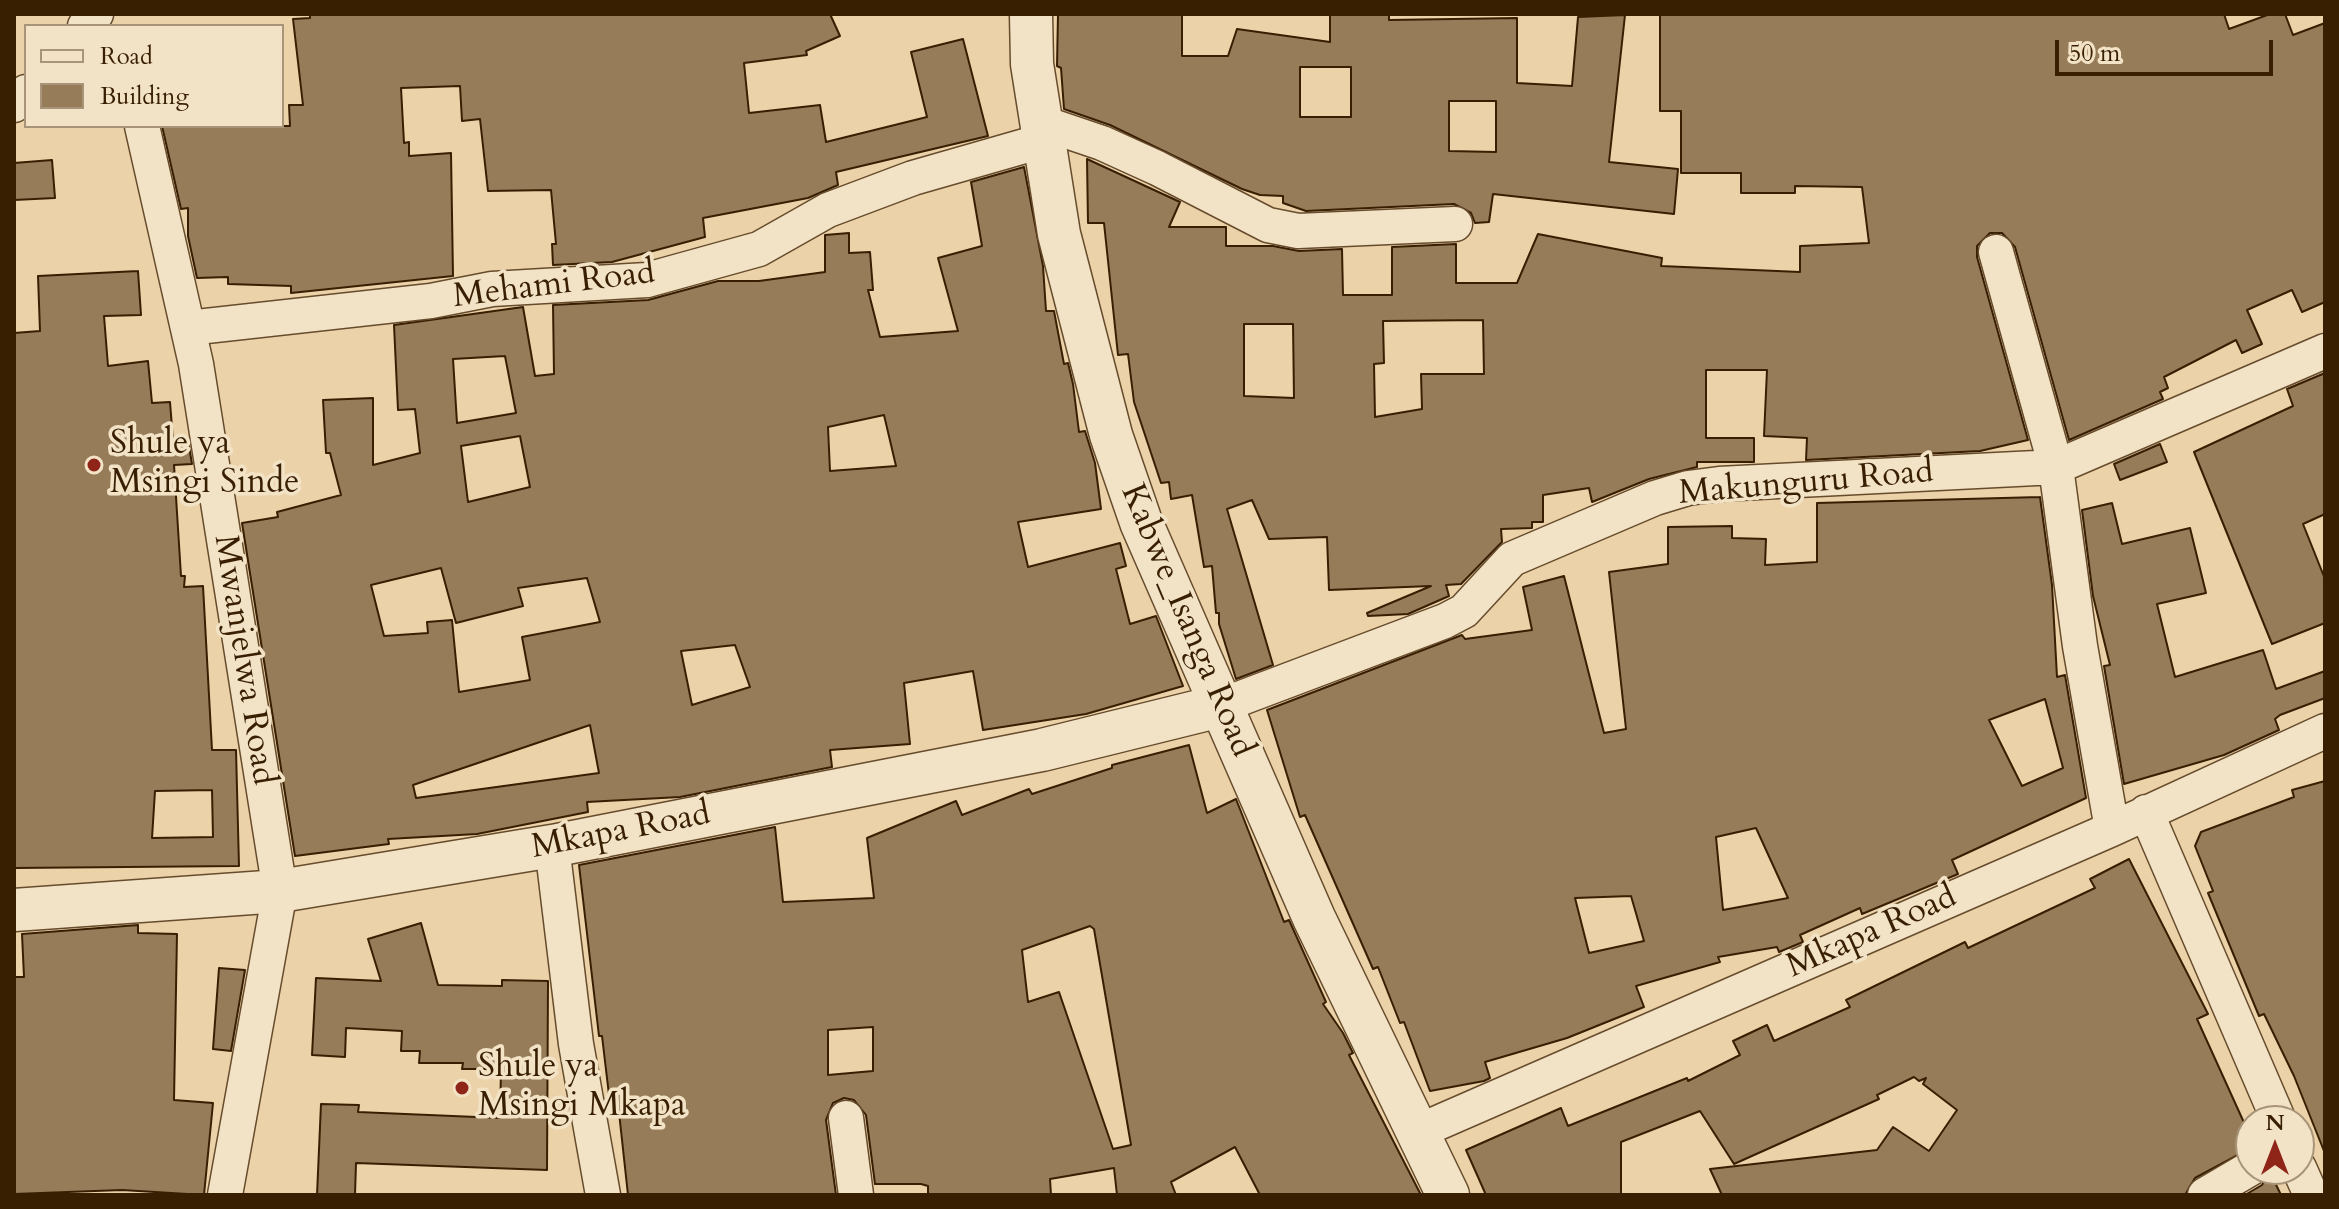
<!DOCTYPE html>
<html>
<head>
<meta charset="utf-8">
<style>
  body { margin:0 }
  #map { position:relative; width:2339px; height:1209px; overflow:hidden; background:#ebd2a8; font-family:Cardo,serif }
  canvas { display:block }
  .frame { position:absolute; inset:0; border:16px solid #391f02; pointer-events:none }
  .legend { position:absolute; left:24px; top:24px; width:260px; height:104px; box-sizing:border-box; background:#f2e2c6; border:2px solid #a89478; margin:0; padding:10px 14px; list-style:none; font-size:24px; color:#391f02 }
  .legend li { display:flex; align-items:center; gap:16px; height:40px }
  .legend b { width:40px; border:2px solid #a89478 }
  .north { position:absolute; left:2235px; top:1105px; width:80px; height:80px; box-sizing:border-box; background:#f2e2c6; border:2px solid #a89478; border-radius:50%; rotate:0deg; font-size:22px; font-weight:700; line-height:32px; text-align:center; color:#391f02 }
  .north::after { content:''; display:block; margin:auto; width:28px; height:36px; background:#8f2418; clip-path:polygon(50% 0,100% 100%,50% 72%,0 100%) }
  .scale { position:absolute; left:2055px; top:40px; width:218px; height:36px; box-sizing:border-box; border:4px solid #391f02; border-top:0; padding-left:10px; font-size:24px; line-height:28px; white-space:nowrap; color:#391f02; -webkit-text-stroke:6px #f2e2c6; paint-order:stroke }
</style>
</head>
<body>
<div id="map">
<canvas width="2339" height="1209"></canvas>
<div class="frame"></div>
<ul class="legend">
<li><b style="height:10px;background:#f2e2c6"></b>Road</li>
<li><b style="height:22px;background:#967c58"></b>Building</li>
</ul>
<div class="north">N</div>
<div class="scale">50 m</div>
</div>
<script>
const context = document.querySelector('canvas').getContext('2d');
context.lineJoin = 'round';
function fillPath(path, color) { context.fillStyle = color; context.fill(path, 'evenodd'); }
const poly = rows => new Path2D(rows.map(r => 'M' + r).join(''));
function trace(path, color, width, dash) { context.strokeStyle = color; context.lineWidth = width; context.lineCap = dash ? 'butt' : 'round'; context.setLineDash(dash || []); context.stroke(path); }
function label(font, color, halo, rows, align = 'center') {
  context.font = font + ' Cardo,serif'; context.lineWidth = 7; context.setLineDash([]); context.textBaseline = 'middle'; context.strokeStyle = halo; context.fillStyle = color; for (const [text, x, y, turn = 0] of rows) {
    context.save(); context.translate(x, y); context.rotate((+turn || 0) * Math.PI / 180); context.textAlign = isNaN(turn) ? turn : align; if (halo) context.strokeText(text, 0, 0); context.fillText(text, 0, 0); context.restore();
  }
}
const building = poly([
  [310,14,830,14,840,36,806,51,807,55,744,63,749,113,820,105,826,142,927,117,911,52,963,39,988,136,836,172,838,185,808,198,703,218,705,237,612,262,553,265,552,244,556,244,551,190,488,191,480,119,462,121,460,86,401,88,404,143,409,142,409,156,451,153,453,276,291,293,291,286,228,284,228,277,197,278,188,236,188,208,181,209,162,126,290,126,289,105,303,105,293,19,310,18,310,14],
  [1058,14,1182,14,1182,56,1228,56,1237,29,1330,42,1330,14,1389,14,1389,20,1517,18,1517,83,1572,86,1578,17,1625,15,1609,162,1678,169,1674,214,1493,194,1489,222,1475,223,1471,213,1454,204,1306,211,1283,203,1283,196,1260,195,1242,189,1110,125,1064,109,1061,68,1057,66,1058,14],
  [1300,67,1351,67,1351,117,1300,117,1300,67],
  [1449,101,1496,101,1496,152,1449,151,1449,101],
  [1660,14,2224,14,2229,29,2270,14,2285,14,2293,35,2325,23,2325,302,2302,312,2292,290,2247,310,2262,344,2242,353,2236,340,2164,377,2168,388,2160,392,2163,399,2069,440,2015,247,2002,233,1990,233,1977,246,1977,257,2028,440,1980,451,1806,460,1807,438,1764,436,1767,370,1706,370,1706,438,1754,438,1754,462,1697,462,1697,467,1649,479,1592,502,1589,488,1543,495,1543,522,1532,522,1532,528,1501,529,1502,542,1461,584,1446,585,1449,596,1408,614,1368,616,1367,613,1431,586,1329,590,1327,537,1269,539,1252,500,1227,509,1273,665,1236,679,1219,624,1219,613,1216,613,1212,566,1204,567,1192,495,1171,499,1169,482,1161,483,1134,402,1128,354,1118,355,1104,223,1088,223,1087,159,1180,202,1169,227,1226,227,1226,246,1273,246,1299,251,1342,249,1343,295,1392,295,1392,247,1456,244,1456,283,1517,283,1538,234,1662,258,1661,266,1800,272,1800,246,1869,243,1862,187,1795,186,1795,193,1741,193,1741,173,1681,173,1681,111,1660,111,1660,14],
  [1483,320,1484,374,1421,374,1422,409,1375,417,1374,364,1384,363,1383,321,1483,320],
  [1244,324,1293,324,1294,398,1244,396,1244,324],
  [52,160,55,198,14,200,14,163,52,160],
  [1024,167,1043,266,1046,311,1054,311,1064,364,1068,363,1073,384,1079,432,1085,431,1095,463,1101,509,1018,522,1028,567,1120,543,1126,566,1116,569,1130,624,1156,616,1183,686,1086,714,983,730,973,671,904,683,910,744,830,750,832,767,680,797,587,802,588,812,477,834,388,839,389,844,295,856,242,523,278,517,277,512,341,495,330,453,326,453,323,400,373,398,373,465,420,453,415,409,398,410,394,325,523,307,535,376,554,374,553,305,648,300,718,281,759,281,825,272,825,235,849,233,849,253,870,252,873,290,868,290,880,337,958,331,938,258,982,246,971,182,1024,167],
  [505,356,516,413,457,423,453,359,505,356],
  [884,415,896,466,830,471,828,427,884,415],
  [520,436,530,487,468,502,461,446,520,436],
  [441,568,456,623,523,606,518,588,587,578,600,622,522,637,530,680,459,692,452,620,427,622,428,633,384,636,371,585,441,568],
  [735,645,750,687,692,705,681,651,735,645],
  [590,725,599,773,416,798,413,785,590,725],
  [138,271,141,315,104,316,108,366,148,361,152,403,170,402,173,440,188,440,192,464,174,465,181,576,185,576,184,587,203,586,212,750,236,750,239,866,14,868,14,333,40,331,38,276,138,271],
  [212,790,213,837,152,838,155,791,212,790],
  [2325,373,2325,514,2303,524,2325,579,2325,623,2272,644,2194,452,2293,406,2287,389,2325,373],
  [2160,444,2167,462,2120,480,2114,464,2160,444],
  [2040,497,2052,585,2057,677,2065,675,2086,798,1952,860,1958,874,1862,914,1860,908,1800,935,1803,942,1779,952,1777,947,1718,957,1720,962,1636,986,1644,1007,1567,1038,1485,1062,1490,1078,1484,1081,1430,1091,1404,1022,1400,1023,1378,967,1373,969,1305,815,1300,817,1267,710,1462,635,1465,639,1532,630,1523,587,1564,576,1604,733,1626,729,1609,572,1668,564,1668,527,1732,526,1732,538,1766,539,1765,565,1817,562,1817,503,2040,497],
  [2045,699,2063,768,2022,786,1989,720,2045,699],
  [1756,828,1788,898,1723,910,1716,837,1756,828],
  [1631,896,1644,941,1589,953,1575,898,1631,896],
  [2112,503,2122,544,2190,528,2206,593,2157,604,2175,677,2263,650,2276,689,2325,671,2325,698,2280,715,2275,719,2279,730,2224,755,2124,784,2104,666,2110,665,2093,596,2082,510,2112,503],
  [1189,745,1207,813,1236,799,1284,922,1289,920,1326,1002,1323,1004,1343,1033,1353,1053,1349,1055,1421,1195,1260,1195,1235,1147,1171,1182,1176,1195,1117,1195,1114,1168,1050,1179,1051,1195,928,1195,928,1186,921,1184,875,1184,866,1115,854,1100,844,1098,833,1103,826,1120,836,1195,628,1195,617,1094,609,1095,602,1036,599,1036,579,865,775,827,783,902,874,898,867,838,956,801,962,815,1029,789,1032,794,1112,768,1112,765,1189,745],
  [1090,926,1094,929,1131,1145,1113,1149,1059,992,1028,1002,1022,950,1090,926],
  [873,1027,873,1071,828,1075,828,1030,873,1027],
  [2325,781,2325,1151,2324,1151,2294,1076,2264,1014,2259,1016,2208,893,2213,891,2195,846,2201,832,2294,797,2292,790,2325,781],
  [2129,859,2208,1014,2197,1019,2251,1138,2251,1148,2195,1178,2185,1195,1722,1195,1710,1169,1877,1150,1893,1127,1929,1151,1957,1110,1923,1084,1926,1078,1919,1081,1914,1077,1877,1095,1879,1099,1734,1164,1700,1111,1621,1142,1621,1195,1486,1195,1466,1150,1561,1108,1568,1126,1687,1078,1688,1081,1740,1055,1733,1041,1767,1025,1774,1041,1850,1007,1846,1000,1965,942,1968,948,2095,888,2090,879,2129,859],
  [421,923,438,985,502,986,502,980,548,981,547,1170,356,1163,355,1195,317,1195,321,1104,359,1105,358,1112,500,1118,501,1069,462,1069,463,1063,419,1063,420,1051,401,1051,402,1031,346,1028,345,1057,312,1055,316,978,381,981,368,939,421,923],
  [138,925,138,933,177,934,174,1100,213,1103,204,1195,122,1190,14,1194,14,977,24,977,22,934,138,925],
  [219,968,245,970,231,1051,213,1049,219,968],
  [2270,1172,2281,1195,2245,1195,2262,1185,2270,1172]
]);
const minor = poly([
  [85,26,96,14],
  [14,105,26,92],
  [1040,122,1102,143,1157,168,1268,225,1298,231,1455,224],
  [142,126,196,364,280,891,225,1195],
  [1996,252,2056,467,2080,646,2112,829],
  [188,328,431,301,492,289,647,280,759,249,828,210,913,178,1042,141],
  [1220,706,1445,621,1464,611,1512,559,1655,498,1688,488,1719,484,2056,467,2325,351],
  [2146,812,2279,1121],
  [552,846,576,1044,603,1195],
  [846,1118,856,1195],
  [1417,1132,2112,829,2325,731],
  [2299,1168,2311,1195],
  [2205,1195,2251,1168]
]);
const tertiary = poly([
  [1031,14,1032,64,1059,234,1111,435,1141,522,1314,918,1448,1195],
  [14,910,280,891,552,846,1042,750,1220,706]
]);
const markers = [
  [94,465,8,"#8f2418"],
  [462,1088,8,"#8f2418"]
];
const streetNames = [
  ["Mehami Road",554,286,-7],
  ["Makunguru Road",1806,484,-5],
  ["Kabwe_Isanga Road",1186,621,67],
  ["Mwanjelwa Road",243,660,81],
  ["Mkapa Road",621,832,-11],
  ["Mkapa Road",1872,933,-24]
];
const poiNames = [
  ["Shule ya",110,445],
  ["Msingi Sinde",110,484],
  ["Shule ya",478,1068],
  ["Msingi Mkapa",478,1107]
];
fillPath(building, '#967c58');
trace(building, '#391f02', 2);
trace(minor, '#664c2c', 37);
trace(tertiary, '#664c2c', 45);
trace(minor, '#f2e2c6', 34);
trace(tertiary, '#f2e2c6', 42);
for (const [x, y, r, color] of markers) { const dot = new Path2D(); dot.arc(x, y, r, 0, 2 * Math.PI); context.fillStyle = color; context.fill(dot); trace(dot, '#f2e2c6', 3); }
label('34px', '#391f02', '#f2e2c6', streetNames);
label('34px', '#391f02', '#f2e2c6', poiNames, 'left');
</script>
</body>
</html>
